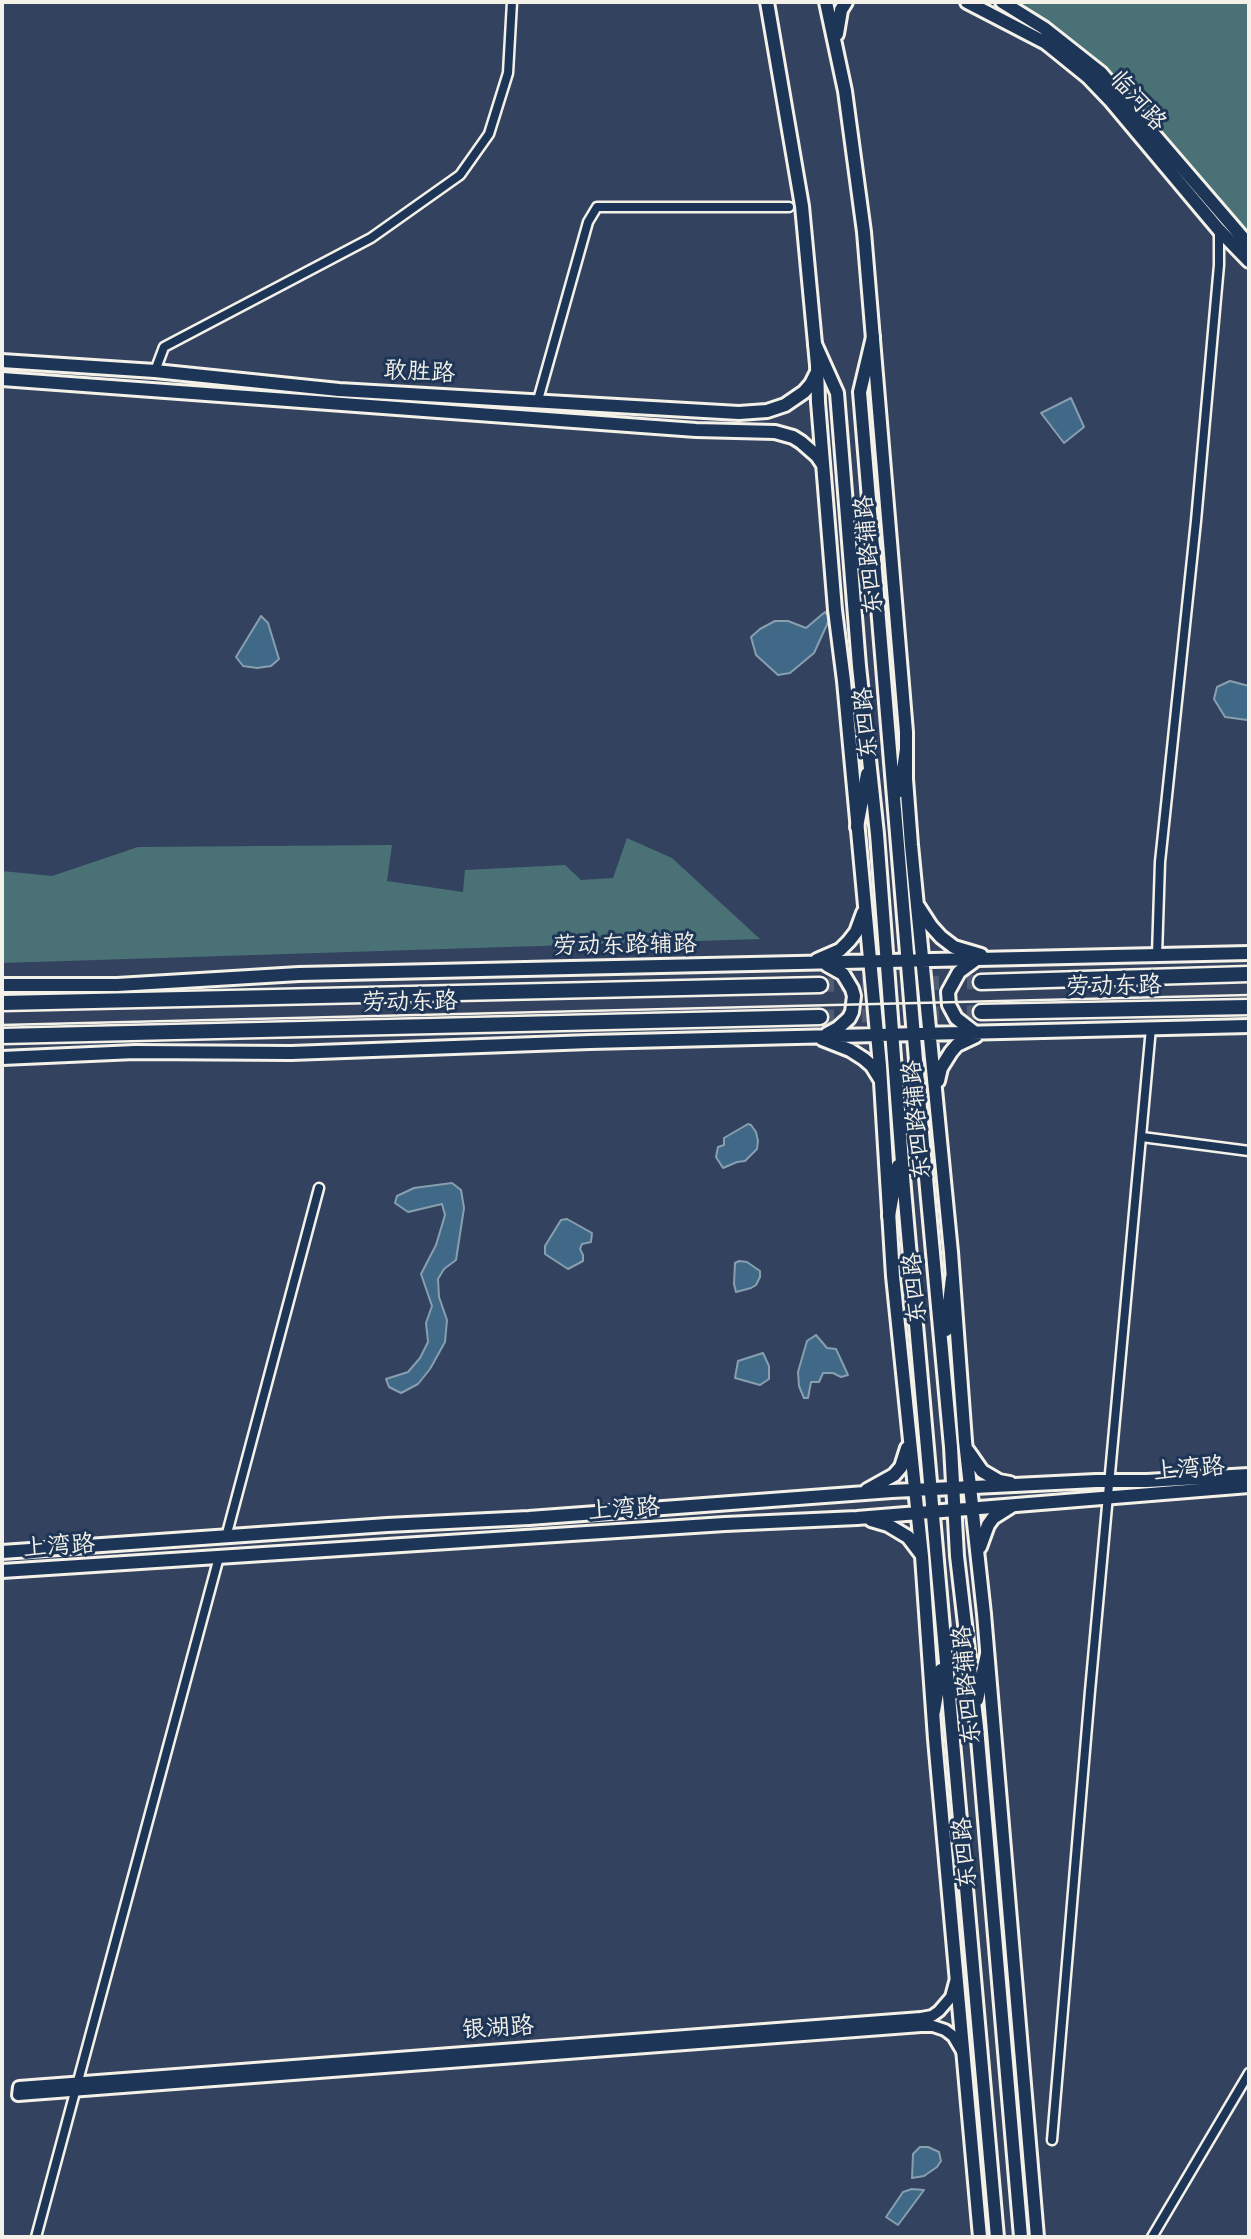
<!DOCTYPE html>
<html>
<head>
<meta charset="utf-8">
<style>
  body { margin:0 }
  #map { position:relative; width:1251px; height:2239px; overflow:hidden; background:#33425f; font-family:Itim,sans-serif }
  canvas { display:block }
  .frame { position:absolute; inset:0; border:4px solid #f4f1e8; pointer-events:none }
</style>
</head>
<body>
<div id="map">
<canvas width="1251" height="2239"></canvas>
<div class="frame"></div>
</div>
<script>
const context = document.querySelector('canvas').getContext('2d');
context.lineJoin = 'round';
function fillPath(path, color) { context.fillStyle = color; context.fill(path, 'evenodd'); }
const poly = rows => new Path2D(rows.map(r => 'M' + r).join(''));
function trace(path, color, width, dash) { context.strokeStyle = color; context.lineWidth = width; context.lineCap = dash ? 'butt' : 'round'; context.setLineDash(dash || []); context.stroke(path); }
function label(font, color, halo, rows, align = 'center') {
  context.font = font + ' Itim,"LXGW WenKai TC",sans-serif'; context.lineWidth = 6; context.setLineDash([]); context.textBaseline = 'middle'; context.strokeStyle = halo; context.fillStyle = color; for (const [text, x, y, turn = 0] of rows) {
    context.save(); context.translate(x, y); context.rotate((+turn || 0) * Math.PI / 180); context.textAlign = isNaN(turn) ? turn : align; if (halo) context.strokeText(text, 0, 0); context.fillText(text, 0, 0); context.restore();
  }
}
const green = poly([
  [1015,2,1249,2,1249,235,1110,74,1084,50],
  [627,838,672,858,760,939,2,963,2,871,52,876,138,847,392,845,387,881,463,892,465,870,565,865,581,880,613,878]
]);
const water = poly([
  [1071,398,1084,427,1064,443,1041,413,1071,398],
  [825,612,830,618,814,653,790,673,778,675,756,655,751,637,760,629,775,621,788,621,806,628,825,612],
  [261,616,268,623,279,659,271,666,257,668,243,666,236,657,261,616],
  [1230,681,1249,686,1249,718,1247,720,1225,717,1214,699,1217,687,1230,681],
  [748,1124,751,1125,756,1132,758,1141,757,1149,745,1161,737,1162,723,1168,716,1157,718,1147,724,1145,724,1138,748,1124],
  [452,1183,461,1190,464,1208,456,1260,444,1269,438,1279,439,1297,447,1320,445,1342,430,1369,418,1384,401,1393,389,1387,386,1379,408,1372,420,1358,428,1342,426,1323,432,1306,421,1274,436,1245,445,1215,442,1204,408,1212,395,1203,397,1196,414,1188,452,1183],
  [567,1219,592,1233,591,1242,582,1244,580,1249,583,1255,583,1261,568,1269,545,1254,545,1246,561,1220,567,1219],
  [739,1261,747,1262,760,1271,760,1277,756,1285,751,1288,736,1292,734,1284,735,1263,739,1261],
  [816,1335,827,1348,836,1349,848,1375,841,1377,833,1373,823,1373,819,1382,811,1382,808,1398,804,1398,799,1386,798,1372,807,1341,816,1335],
  [763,1353,769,1366,769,1379,760,1385,735,1378,738,1361,763,1353],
  [920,2147,928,2147,939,2152,941,2161,937,2167,924,2176,912,2178,913,2154,920,2147],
  [912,2189,924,2190,898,2225,886,2217,903,2192,912,2189]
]);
const trunkTunnel = poly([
  [820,985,981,982],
  [820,1017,981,1012]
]);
const minor = poly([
  [155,371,164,347,371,238,460,175,489,134,508,73,512,2],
  [538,400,588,222,597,207,789,207],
  [1157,955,1160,862,1196,521,1219,265,1219,230],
  [1142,1137,1249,1151],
  [226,1537,319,1188],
  [1052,2140,1090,1691,1151,1028],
  [36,2237,219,1557],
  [1152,2237,1249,2073]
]);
const tertiary = poly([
  [955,1982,951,1997,939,2011,932,2016,921,2018,19,2087,18,2095,921,2026,933,2026,945,2030,953,2036,963,2053]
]);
const secondary = poly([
  [767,2,802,206,817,365,818,402,835,610,844,681,880,1066,893,1276,922,1556,935,1739,980,2237],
  [826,2,845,91,864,232,906,732,906,779,911,845,951,1252,965,1441,984,1614,1037,2237],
  [967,2,1046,43,1088,77,1110,100,1219,230,1249,261],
  [1002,2,1044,28,1101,73,1249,245],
  [837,34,841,10,846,2],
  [2,361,155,371,339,390,739,413,767,411,785,405,804,392,811,384,816,374],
  [2,379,696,430,775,432,793,437,801,442,817,456,823,465],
  [918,906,931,926,941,937,954,947,981,955],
  [817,960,840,950,849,941,856,932,863,913],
  [2,985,117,985,299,974,1249,953],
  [974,1032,956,1018,949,1005,948,992,959,972,974,961],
  [827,1034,838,1028,849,1018,852,1012,854,996,852,989,843,974,827,965],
  [822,1039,850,1050,864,1059,872,1066,880,1079],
  [2,1058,135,1052,291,1053,590,1042,1249,1026],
  [938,1081,941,1068,951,1052,957,1045,976,1036],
  [968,1451,982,1471,999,1481,1010,1483],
  [867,1490,894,1475,901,1467,907,1448],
  [871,1520,888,1525,908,1537,921,1554],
  [980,1547,988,1525,993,1518,1012,1506],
  [2,1552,387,1525,529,1518,892,1491,1096,1481,1147,1481,1249,1475],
  [2,1571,725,1524,857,1518,1249,1486]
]);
const primary = poly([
  [873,337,860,392,924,1156,951,1447,957,1556,977,1727,1021,2237],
  [815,344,837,393,859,666,877,834,904,1189,997,2237],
  [900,791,906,749],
  [857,827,867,774],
  [889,1216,898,1166],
  [946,1330,952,1278],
  [977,1700,987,1654],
  [934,1711,941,1670]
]);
const trunk = poly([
  [981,982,1249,974],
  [2,1003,820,985],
  [981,1012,1249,1007],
  [2,1036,820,1017]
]);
const rail = poly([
  [2,1025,1249,995]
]);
const streetNames = [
  ["临河路",1137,101,48],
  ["敢胜路",419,373,3],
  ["东四路辅路",870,555,-95],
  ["东四路",867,723,-95],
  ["劳动东路辅路",625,946,-1],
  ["劳动东路",1114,987,-1],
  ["劳动东路",410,1003,-1],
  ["东四路辅路",918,1120,-95],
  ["东四路",916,1288,-95],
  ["上湾路",1189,1470,-5],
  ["上湾路",624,1510,-4],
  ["上湾路",59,1547,-4],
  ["东四路辅路",968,1685,-95],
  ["东四路",966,1853,-95],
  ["银湖路",498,2029,-4]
];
fillPath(green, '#4a7175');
fillPath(water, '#406887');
trace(water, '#889fae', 2);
trace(trunkTunnel, '#505c74', 14, [14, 7]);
trace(minor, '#f4f1e8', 13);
trace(tertiary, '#f4f1e8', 16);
trace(secondary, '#f4f1e8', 18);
trace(primary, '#f4f1e8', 18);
trace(trunk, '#f4f1e8', 19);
trace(minor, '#1d3557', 8);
trace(tertiary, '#1d3557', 10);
trace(secondary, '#1d3557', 12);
trace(primary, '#1d3557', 12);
trace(trunk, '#1d3557', 14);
trace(rail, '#f4f1e8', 2.5);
label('24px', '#f4f1e8', '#1d3557', streetNames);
</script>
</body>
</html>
